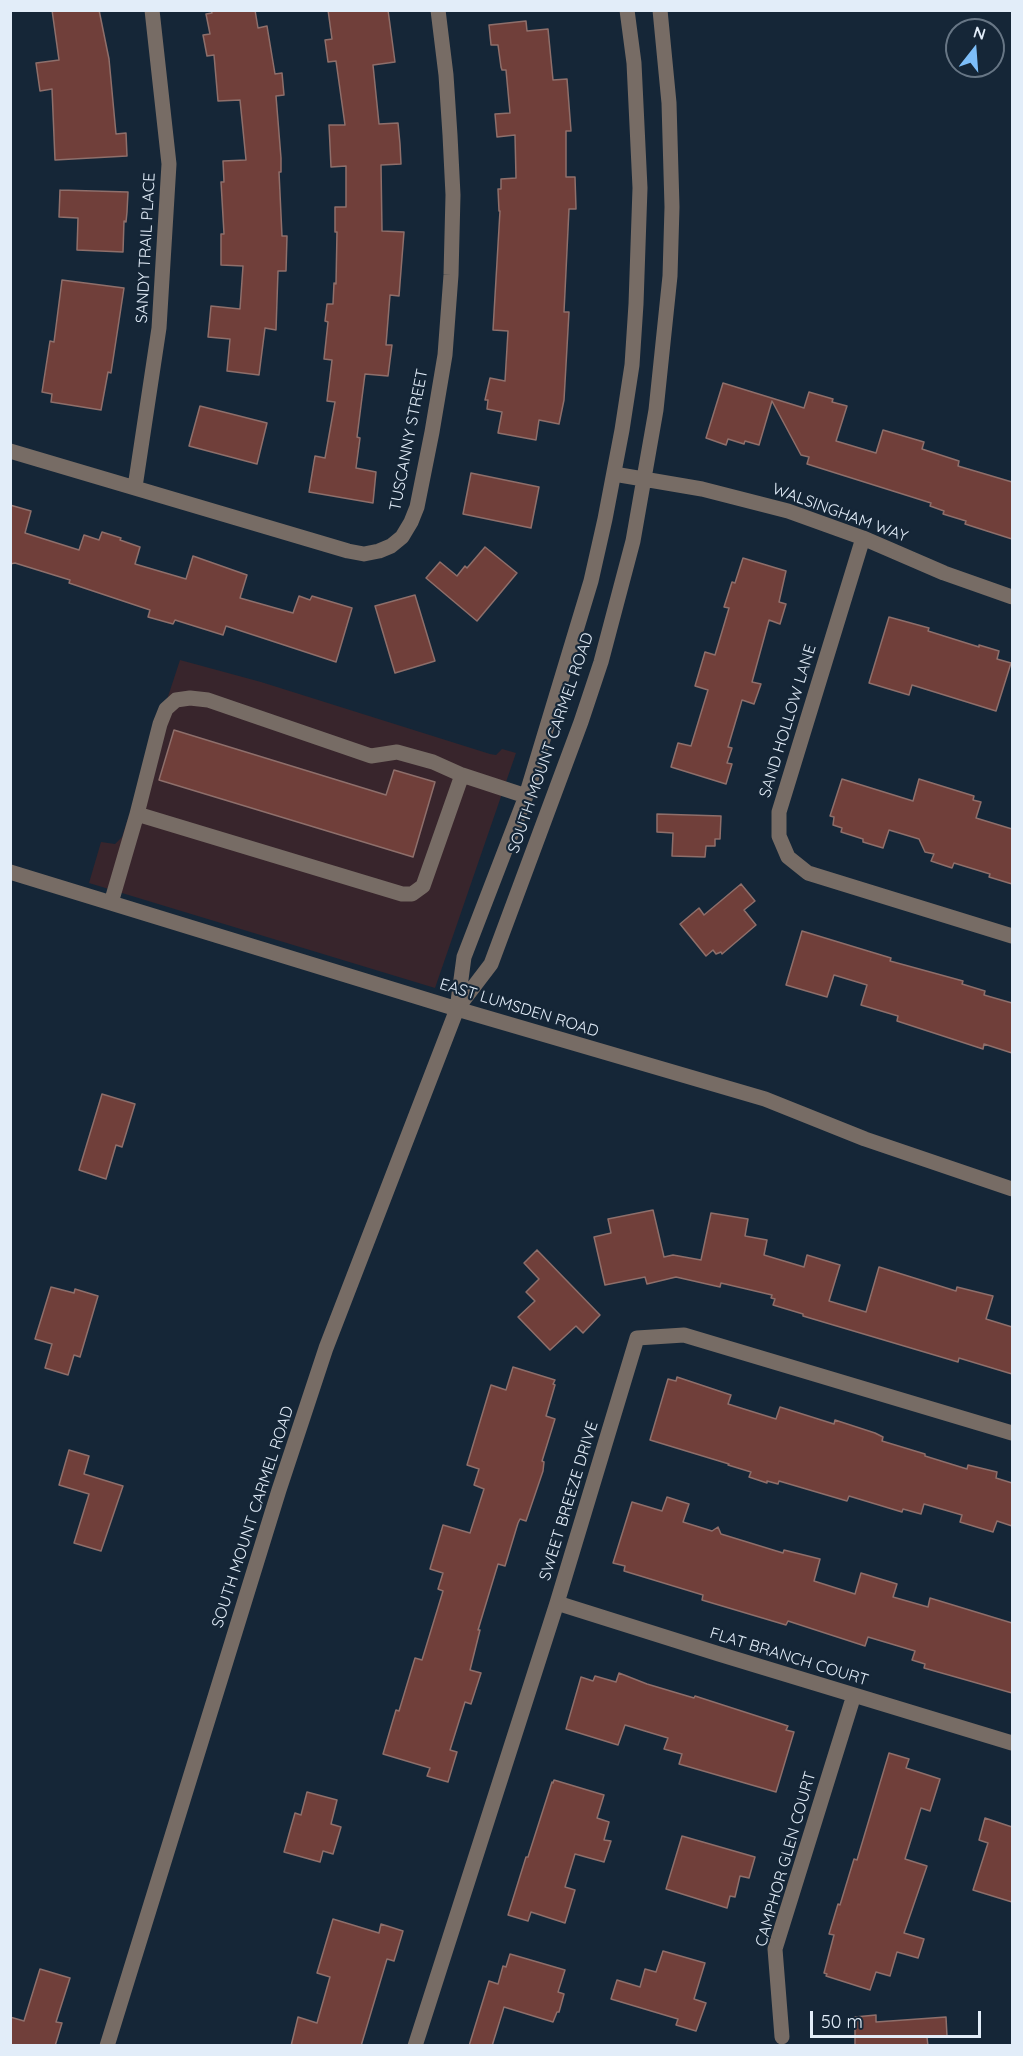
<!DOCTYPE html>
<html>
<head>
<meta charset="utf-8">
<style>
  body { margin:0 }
  #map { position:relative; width:1023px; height:2056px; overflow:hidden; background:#152637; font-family:Quicksand,sans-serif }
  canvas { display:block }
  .frame { position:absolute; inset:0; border:12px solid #e2edf9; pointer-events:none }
  .north { position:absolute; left:945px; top:18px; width:60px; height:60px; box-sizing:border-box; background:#152637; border:2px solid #677685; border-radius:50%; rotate:17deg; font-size:16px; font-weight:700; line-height:24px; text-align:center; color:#e2edf9 }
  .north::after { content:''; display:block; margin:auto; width:21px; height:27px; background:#7dbef9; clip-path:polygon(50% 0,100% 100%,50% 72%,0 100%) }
  .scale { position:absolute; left:810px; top:2011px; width:171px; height:27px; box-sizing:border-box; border:3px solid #e2edf9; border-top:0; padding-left:8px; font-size:18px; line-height:21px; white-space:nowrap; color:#e2edf9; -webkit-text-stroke:4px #152637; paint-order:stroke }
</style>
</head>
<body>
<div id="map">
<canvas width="1023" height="2056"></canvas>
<div class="frame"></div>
<div class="north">N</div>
<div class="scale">50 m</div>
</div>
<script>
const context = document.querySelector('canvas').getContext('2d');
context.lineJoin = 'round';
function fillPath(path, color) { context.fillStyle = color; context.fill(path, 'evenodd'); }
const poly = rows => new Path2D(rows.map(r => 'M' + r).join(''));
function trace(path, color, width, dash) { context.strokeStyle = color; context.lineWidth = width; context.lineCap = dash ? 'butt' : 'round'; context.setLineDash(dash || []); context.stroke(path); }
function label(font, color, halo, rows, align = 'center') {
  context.font = font + ' Quicksand,sans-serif'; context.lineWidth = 4.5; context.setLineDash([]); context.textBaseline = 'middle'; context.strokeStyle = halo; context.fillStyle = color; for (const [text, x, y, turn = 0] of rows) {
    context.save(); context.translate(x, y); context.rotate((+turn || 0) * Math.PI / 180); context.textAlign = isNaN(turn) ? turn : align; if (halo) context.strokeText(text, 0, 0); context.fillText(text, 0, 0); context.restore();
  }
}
const commercial = poly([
  [180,660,261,682,490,754,496,755,502,749,516,753,435,988,89,883,101,842,115,844,122,837]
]);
const building = poly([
  [52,10,99,10,109,59,116,134,126,133,127,156,55,160,52,89,40,91,36,63,59,60,52,10],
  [211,10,255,10,258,28,267,26,275,74,282,73,284,95,276,96,281,158,281,172,279,172,282,236,287,236,286,271,278,271,276,330,265,328,259,375,227,371,230,339,208,337,211,306,240,309,243,266,221,265,221,234,224,234,221,182,224,182,223,161,246,160,240,100,218,101,214,55,207,56,203,35,210,34,206,14,212,13,211,10],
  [328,10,388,10,395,62,373,65,379,124,398,123,400,144,401,164,381,165,382,231,404,232,399,296,390,295,386,345,392,345,388,376,365,374,357,437,360,438,356,468,376,472,373,503,309,492,315,456,325,458,335,402,327,401,332,360,324,359,328,322,325,321,327,304,333,304,334,283,336,284,337,232,335,232,335,207,346,207,346,166,331,167,329,125,345,125,336,61,328,62,325,40,332,39,328,10],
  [526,21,527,31,548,29,553,80,567,79,571,131,566,131,566,177,575,177,576,209,569,209,564,312,569,312,564,400,559,424,539,420,536,440,498,433,502,412,487,409,488,400,485,400,490,378,505,381,508,331,493,330,500,211,499,211,498,189,501,189,501,179,516,178,515,135,497,137,495,114,510,113,506,70,502,70,501,67,498,45,491,45,489,25,526,21],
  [60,190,128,192,127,212,126,222,124,221,123,252,77,250,78,218,59,217,60,190],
  [62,280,124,288,111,373,108,372,101,410,51,402,52,394,42,392,50,341,54,342,62,280],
  [723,383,804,408,809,392,833,399,832,402,847,406,836,441,876,453,883,430,924,442,922,449,959,461,958,466,1012,482,1012,539,965,524,966,521,943,514,944,511,930,506,931,503,807,464,809,457,801,455,772,401,759,445,745,441,744,444,728,439,726,445,706,438,723,383],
  [200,406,267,423,257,464,189,446,200,406],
  [471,473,539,487,531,528,463,514,471,473],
  [10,505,31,511,25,533,79,550,84,535,99,540,102,532,121,538,120,540,140,547,135,564,186,579,193,556,247,575,240,598,293,613,299,596,310,600,312,596,352,608,336,662,226,626,223,635,175,620,173,624,148,617,150,610,69,583,70,580,15,563,10,564,10,505],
  [485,547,517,573,477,621,426,578,440,562,457,576,465,566,467,568,485,547],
  [743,558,786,571,779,602,786,604,780,624,769,620,752,682,761,684,754,704,742,700,728,747,732,748,727,763,732,764,726,784,671,767,678,743,691,746,708,690,695,686,705,652,715,655,729,608,724,607,732,582,735,583,743,558],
  [415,595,435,661,395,673,375,606,415,595],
  [889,617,929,628,928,631,979,647,979,645,999,651,997,659,1011,663,996,711,912,685,909,695,869,683,889,617],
  [174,730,386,795,394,770,435,782,413,857,159,780,174,730],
  [842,779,913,801,919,779,974,796,973,800,981,802,976,818,1012,829,1012,884,989,877,990,874,954,863,952,868,931,861,934,854,925,852,919,839,889,830,883,848,863,842,863,839,841,832,842,828,833,825,834,817,830,816,842,779],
  [657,814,721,816,720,839,715,839,715,846,706,846,705,857,672,856,673,833,657,832,657,814],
  [741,884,755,901,744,910,756,925,722,954,721,952,716,954,713,950,706,956,680,924,699,908,704,915,741,884],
  [802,931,891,958,890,961,963,981,962,984,985,991,984,995,1012,1003,1012,1053,984,1044,983,1049,897,1021,898,1016,861,1005,867,985,834,975,827,997,786,985,802,931],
  [102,1094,135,1104,122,1147,116,1145,106,1179,79,1170,102,1094],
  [653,1210,664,1257,673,1255,701,1260,711,1213,748,1219,745,1236,767,1240,764,1255,804,1267,807,1255,840,1265,829,1301,866,1312,879,1267,956,1291,957,1287,993,1296,986,1319,1012,1327,1012,1374,959,1358,958,1362,803,1316,803,1314,773,1305,775,1299,771,1298,772,1295,721,1283,720,1287,676,1277,647,1284,645,1277,605,1285,594,1237,611,1233,608,1219,653,1210],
  [537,1250,600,1315,583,1333,576,1326,550,1350,518,1317,535,1301,526,1292,539,1279,524,1263,537,1250],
  [51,1287,74,1293,75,1289,98,1296,80,1357,74,1355,68,1375,45,1368,52,1344,35,1339,51,1287],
  [513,1367,555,1380,553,1384,555,1385,546,1416,555,1419,542,1461,544,1462,543,1471,526,1521,520,1519,518,1523,505,1566,498,1564,478,1630,480,1630,470,1670,481,1673,471,1704,465,1702,450,1750,457,1752,448,1782,427,1776,430,1768,383,1754,396,1710,399,1711,415,1658,422,1660,443,1591,438,1589,443,1573,430,1569,443,1525,470,1533,484,1489,474,1485,479,1469,467,1465,491,1385,506,1390,513,1367],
  [677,1377,731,1395,728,1404,776,1419,780,1407,834,1424,835,1420,875,1433,883,1437,882,1441,925,1454,925,1456,967,1469,968,1465,997,1472,996,1478,1012,1483,1012,1526,997,1521,993,1532,960,1522,962,1515,924,1504,921,1514,903,1509,902,1512,849,1496,847,1501,779,1481,778,1484,767,1481,767,1483,749,1477,751,1472,728,1465,729,1464,650,1440,668,1379,676,1381,677,1377],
  [69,1450,89,1456,84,1474,123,1486,101,1551,74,1543,89,1494,59,1485,69,1450],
  [667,1497,689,1504,683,1522,712,1531,718,1527,721,1534,783,1553,784,1550,820,1559,814,1581,855,1594,861,1573,897,1584,893,1597,928,1607,930,1598,1012,1623,1012,1693,924,1668,925,1664,912,1660,915,1651,868,1637,865,1646,788,1621,786,1625,702,1600,703,1595,624,1571,625,1566,613,1563,632,1502,662,1511,667,1497],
  [619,1673,647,1684,694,1698,695,1696,788,1726,786,1730,794,1732,776,1792,679,1764,682,1754,664,1749,668,1738,625,1725,618,1745,566,1729,581,1677,593,1681,595,1676,616,1682,619,1673],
  [889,1753,909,1759,906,1768,940,1779,930,1811,921,1808,905,1859,927,1866,904,1933,924,1939,918,1958,897,1952,890,1976,876,1972,870,1990,826,1976,827,1974,824,1973,834,1935,829,1934,838,1904,840,1905,854,1859,857,1860,889,1753],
  [554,1780,604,1795,597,1818,609,1822,604,1840,611,1841,604,1862,575,1854,565,1887,575,1890,565,1923,531,1912,528,1921,508,1915,526,1857,528,1857,552,1782,553,1783,554,1780],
  [307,1792,337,1800,331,1824,341,1827,333,1854,323,1851,320,1862,284,1852,295,1813,301,1815,307,1792],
  [985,1818,1012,1827,1012,1902,973,1890,988,1843,979,1840,985,1818],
  [682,1836,755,1857,749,1878,740,1876,735,1897,730,1896,727,1908,666,1889,682,1836],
  [333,1919,379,1933,381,1924,403,1931,394,1961,387,1959,361,2046,291,2046,298,2017,317,2023,330,1977,317,1973,333,1919],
  [663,1951,705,1963,694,1999,706,2003,696,2031,676,2025,678,2019,611,1999,617,1980,640,1987,645,1969,656,1972,663,1951],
  [510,1954,565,1970,558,1992,564,1994,559,2012,557,2012,553,2022,504,2007,492,2046,469,2046,489,1981,498,1984,503,1966,506,1967,510,1954],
  [40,1969,70,1978,56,2022,62,2023,55,2046,10,2046,10,2017,24,2021,40,1969],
  [876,2015,876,2022,946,2017,947,2036,927,2037,928,2046,855,2046,855,2017,876,2015]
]);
const minor = poly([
  [10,451,348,551,364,554,379,551,391,546,402,537,411,522,417,507,432,432,445,355,451,275,453,195,450,135,446,75,438,10],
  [614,474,702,489,788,511,863,538,944,573,1012,597],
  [135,487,159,328,169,164,152,10],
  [863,538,779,812,779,836,788,857,808,873,1012,936],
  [137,814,402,894,412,894,423,886,462,775],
  [10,872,457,1009,765,1099,865,1139,1012,1189],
  [111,903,137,814,160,724,166,709,176,700,190,698,208,700,371,756,397,752,433,762,462,775,526,796],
  [459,1006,491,964,581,722,601,662,633,541,656,410,670,276,672,207,669,103,660,10],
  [557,1603,719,1654,1012,1743],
  [782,2037,775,1949,854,1695],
  [107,2046,279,1490,326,1348,457,1009,464,957,526,796,591,581,605,519,622,430,632,365,636,304,640,188,634,63,627,10],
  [415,2046,557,1603,637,1338,684,1335,1012,1433]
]);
const streetNames = [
  ["SANDY TRAIL PLACE",146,248,-87],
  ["TUSCANNY STREET",409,440,-79],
  ["WALSINGHAM WAY",840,513,20],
  ["SAND HOLLOW LANE",788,721,-73],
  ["SOUTH MOUNT CARMEL ROAD",551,743,-71],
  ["EAST LUMSDEN ROAD",519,1008,17],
  ["SWEET BREEZE DRIVE",569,1501,-73],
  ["SOUTH MOUNT CARMEL ROAD",253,1517,-72],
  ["FLAT BRANCH COURT",789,1657,17],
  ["CAMPHOR GLEN COURT",786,1859,-74]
];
fillPath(commercial, '#38252c');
fillPath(building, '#703f3a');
trace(building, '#8e6f6b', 1.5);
trace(minor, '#776c65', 15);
label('16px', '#e2edf9', '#152637', streetNames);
</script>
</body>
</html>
